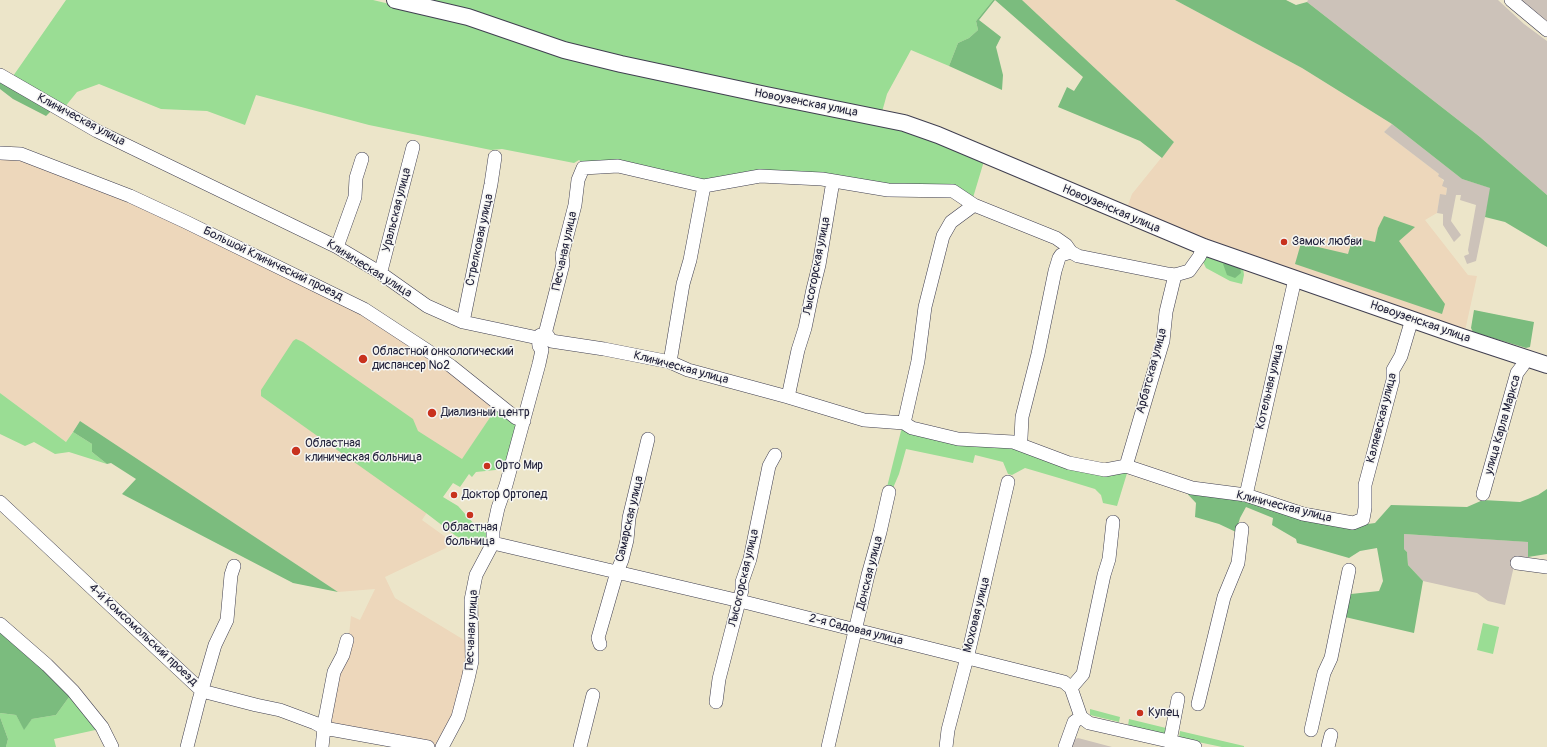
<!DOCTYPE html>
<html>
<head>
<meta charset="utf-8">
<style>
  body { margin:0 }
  canvas { display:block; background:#ece5c9 }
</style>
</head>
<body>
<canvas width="1547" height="747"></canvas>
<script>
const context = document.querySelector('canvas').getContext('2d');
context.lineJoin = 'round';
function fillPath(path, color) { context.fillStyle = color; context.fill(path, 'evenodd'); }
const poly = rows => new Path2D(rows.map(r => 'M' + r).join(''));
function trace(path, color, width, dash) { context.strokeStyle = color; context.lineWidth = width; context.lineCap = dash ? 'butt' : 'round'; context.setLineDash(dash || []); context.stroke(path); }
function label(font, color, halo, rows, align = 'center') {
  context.font = font + ' Pangolin,sans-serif'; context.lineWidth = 3; context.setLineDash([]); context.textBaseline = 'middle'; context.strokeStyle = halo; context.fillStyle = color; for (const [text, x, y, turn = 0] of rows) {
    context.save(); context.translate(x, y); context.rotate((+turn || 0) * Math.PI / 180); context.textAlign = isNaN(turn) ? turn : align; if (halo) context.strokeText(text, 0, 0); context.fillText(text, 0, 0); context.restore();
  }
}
const built = poly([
  [1022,0,1175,0,1302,68,1392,124,1384,132,1439,174,1447,187,1446,195,1440,195,1437,213,1425,220,1468,275,1477,276,1465,331,1205,240,1127,208,1132,194,1174,142],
  [0,158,21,159,130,199,363,310,497,407,422,520,447,538,448,543,446,548,385,577,395,598,469,643,455,715,438,745,435,746,335,726,326,723,336,673,347,654,351,616,360,620,375,589,338,592,80,421,66,442,0,393]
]);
const industrial = poly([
  [1308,0,1498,0,1524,24,1547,41,1547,195,1480,137,1307,2],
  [1519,0,1547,0,1547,23],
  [1392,124,1462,179,1491,188,1476,261,1467,264,1464,256,1469,254,1468,250,1476,205,1460,200,1461,195,1456,195,1451,221,1461,235,1454,242,1443,225,1443,214,1437,213,1440,194,1446,195,1447,188,1442,186,1444,180,1438,176,1439,174,1384,132],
  [1404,534,1529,542,1528,557,1514,566,1505,605,1488,601,1477,593,1423,581,1408,565,1407,552,1404,549],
  [1078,738,1112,747,1072,747,1073,740]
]);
const green = poly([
  [66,0,373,0,900,127,984,161,972,201,907,186,823,175,700,182,585,165,579,160,574,163,502,149,491,150,369,125,256,95,245,125,207,111,161,109,99,84,77,92,64,108,11,79],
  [416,0,993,0,976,21,978,30,969,38,958,43,949,66,911,50,887,94,882,112,622,60],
  [1209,254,1243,268,1244,275,1242,284,1230,281,1206,268,1202,260,1205,256],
  [296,339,303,342,413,419,418,431,462,459,497,407,515,422,516,428,505,469,476,472,472,477,469,474,460,487,453,483,443,497,458,506,475,525,485,528,487,535,483,541,470,542,456,536,426,513,261,396,261,390,293,341],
  [0,393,66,442,73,432,92,444,92,452,107,464,69,452,55,454,34,442,25,446,0,434],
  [902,427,1016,445,1128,470,1117,506,1103,503,1101,495,1095,489,1059,478,1025,468,1012,475,1008,474,1003,462,975,455,973,463,906,449,899,474,893,488,886,491],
  [1483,623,1499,627,1493,654,1477,650],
  [72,693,100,729,54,739,56,747,6,747,8,739,0,717,0,713,16,715,24,729,32,719,56,715],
  [1090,709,1120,717,1119,722,1090,715],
  [1129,719,1166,728,1165,735,1128,726],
  [1180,731,1244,746,1244,747,1222,747,1179,738]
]);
const forest = poly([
  [993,0,1022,0,1174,142,1162,158,1140,141,1058,107,1067,87,1074,91,1083,77,995,0,979,20,1001,37,996,47,1003,75,1002,90,949,66,958,43,969,38,978,30,976,21],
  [1175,0,1286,0,1296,5,1307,2,1480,137,1547,195,1547,247,1505,222,1485,217,1490,188,1462,179,1392,124,1302,68],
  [0,78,52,110,46,116,13,99,0,89],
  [1384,216,1415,227,1399,241,1445,304,1442,314,1295,264,1301,243,1348,254,1353,237,1375,242,1378,228],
  [1228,262,1240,267,1241,273,1235,278,1227,275,1223,264],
  [1474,310,1534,322,1530,347,1526,348,1473,332,1471,328],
  [80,421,338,592,293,583,122,494,136,479,111,463,107,464,92,452,92,444,73,432],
  [1180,486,1251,500,1353,526,1375,523,1391,505,1467,507,1483,500,1520,502,1538,495,1547,489,1547,554,1528,557,1528,542,1404,534,1404,549,1407,552,1408,565,1423,581,1414,633,1345,617,1351,594,1379,591,1383,581,1377,548,1360,551,1349,558,1297,543,1296,539,1272,525,1273,518,1246,507,1240,518,1236,532,1219,524,1195,517,1196,503],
  [0,626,72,693,56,715,32,719,24,730,16,715,0,713],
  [0,717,8,739,6,747,0,747]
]);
const minor = poly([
  [1511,0,1547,30],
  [0,75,97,131,337,247,379,272,427,306,463,322,538,338,540,335,545,334,548,336,551,341,604,349,670,362,688,370,788,397,864,420,904,423,912,428,958,439,1013,442,1069,463,1105,470,1126,466,1192,488,1246,495,1303,514,1353,523,1363,519,1365,508,1365,485,1393,380,1393,370,1401,356,1412,319],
  [0,153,21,154,130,196,186,222,364,309,451,366,516,418,524,421],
  [337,247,355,197,356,178,362,159],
  [379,272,382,267,413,147],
  [463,322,491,184,495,157],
  [545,334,563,264,562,255,575,205,578,180,583,168,618,166,704,186,760,176,822,179,888,190,953,191,974,205,1056,238,1066,245,1071,252,1078,256,1168,274,1175,275,1189,271,1199,257,1204,247],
  [670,362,683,284,690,260,704,186],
  [788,397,798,350,805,328,813,289,819,265,833,181],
  [904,423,918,361,925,307,943,236,951,222,974,205],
  [1019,444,1021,438,1022,417,1038,354,1055,271,1059,258,1061,255,1071,252],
  [1126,466,1163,341,1166,312,1175,275],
  [1483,494,1517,373,1523,365,1526,358],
  [1246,495,1295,279],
  [0,502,202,691,256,705,280,710,315,723,324,728,428,747],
  [493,543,740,601,1064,682,1071,688,1081,717,1089,723,1195,747],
  [1517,563,1547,567],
  [0,624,47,665,73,691,102,727,112,747],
  [600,644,598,638,617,572,622,560,627,540,629,518,648,439],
  [1071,688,1083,674,1104,575,1109,559,1113,522],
  [716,702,719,679,742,590,742,582,750,559,769,466,775,455],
  [1198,704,1224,597,1238,563,1242,529],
  [1311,730,1324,673,1331,658,1349,570],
  [1170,741,1178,699],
  [187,747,199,700,215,645,227,620,231,575,234,566],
  [322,747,325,719,334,672,343,655,347,640],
  [442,747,458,717,468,679,472,661,471,600,476,575,493,543,493,531,498,508,506,485,539,364,542,350,539,346,538,338],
  [580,747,593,695],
  [828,747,868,575,880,532,889,492],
  [946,747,948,730,969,650,1008,482],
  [1065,747,1074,722,1081,717],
  [1328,747,1331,735]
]);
const major = poly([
  [395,0,468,17,564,50,621,64,766,95,904,123,938,135,1204,247,1462,337,1547,365]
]);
const markers = [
  [1284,242,4,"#c8321e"],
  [363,359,5,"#c8321e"],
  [432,413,5,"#c8321e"],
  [296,451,5,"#c8321e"],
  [487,466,4,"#c8321e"],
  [454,495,4,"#c8321e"],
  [470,515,4,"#c8321e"],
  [1140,713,4,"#c8321e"]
];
const streetNames = [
  ["Новоузенская улица",806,103,11],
  ["Клиническая улица",81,120,28],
  ["Новоузенская улица",1111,209,23],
  ["Уральская улица",397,210,-76],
  ["Стрелковая улица",480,240,-78],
  ["Песчаная улица",565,251,-78],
  ["Большой Клинический проезд",273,264,26],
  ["Лысогорская улица",817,266,-79],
  ["Клиническая улица",369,269,32],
  ["Новоузенская улица",1420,322,19],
  ["Клиническая улица",681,368,15],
  ["Арбатская улица",1152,371,-75],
  ["Котельная улица",1270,387,-77],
  ["Каляевская улица",1382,418,-76],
  ["улица Карла Маркса",1503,425,-74],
  ["Клиническая улица",1284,507,14],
  ["Самарская улица",630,519,-77],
  ["Донская улица",870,573,-76],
  ["Лысогорская улица",744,578,-77],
  ["Моховая улица",977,615,-76],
  ["Песчаная улица",472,630,-87],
  ["2-я Садовая улица",856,630,14],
  ["4-й Комсомольский проезд",143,635,43]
];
const poiNames = [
  ["Замок любви",1292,242],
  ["Областной онкологический",372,352],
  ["диспансер №2",372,366],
  ["Диализный центр",441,413],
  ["Областная",305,444],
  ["клиническая больница",305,458],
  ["Орто Мир",495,466],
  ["Доктор Ортопед",462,495],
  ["Областная",470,528,"center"],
  ["больница",470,542,"center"],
  ["Купец",1148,713]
];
fillPath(built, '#edd7bb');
fillPath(industrial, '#ccc2b9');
fillPath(green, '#9add94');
fillPath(forest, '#7bbc7e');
trace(minor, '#403f50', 14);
trace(major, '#403f50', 18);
trace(minor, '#fff', 13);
trace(major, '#fff', 16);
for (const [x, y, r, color] of markers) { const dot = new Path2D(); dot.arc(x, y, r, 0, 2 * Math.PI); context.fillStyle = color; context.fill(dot); trace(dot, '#f6f6f2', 1.5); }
label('12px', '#22223b', '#f6f6f2', streetNames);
label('12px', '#22223b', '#f6f6f2', poiNames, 'left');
</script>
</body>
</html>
